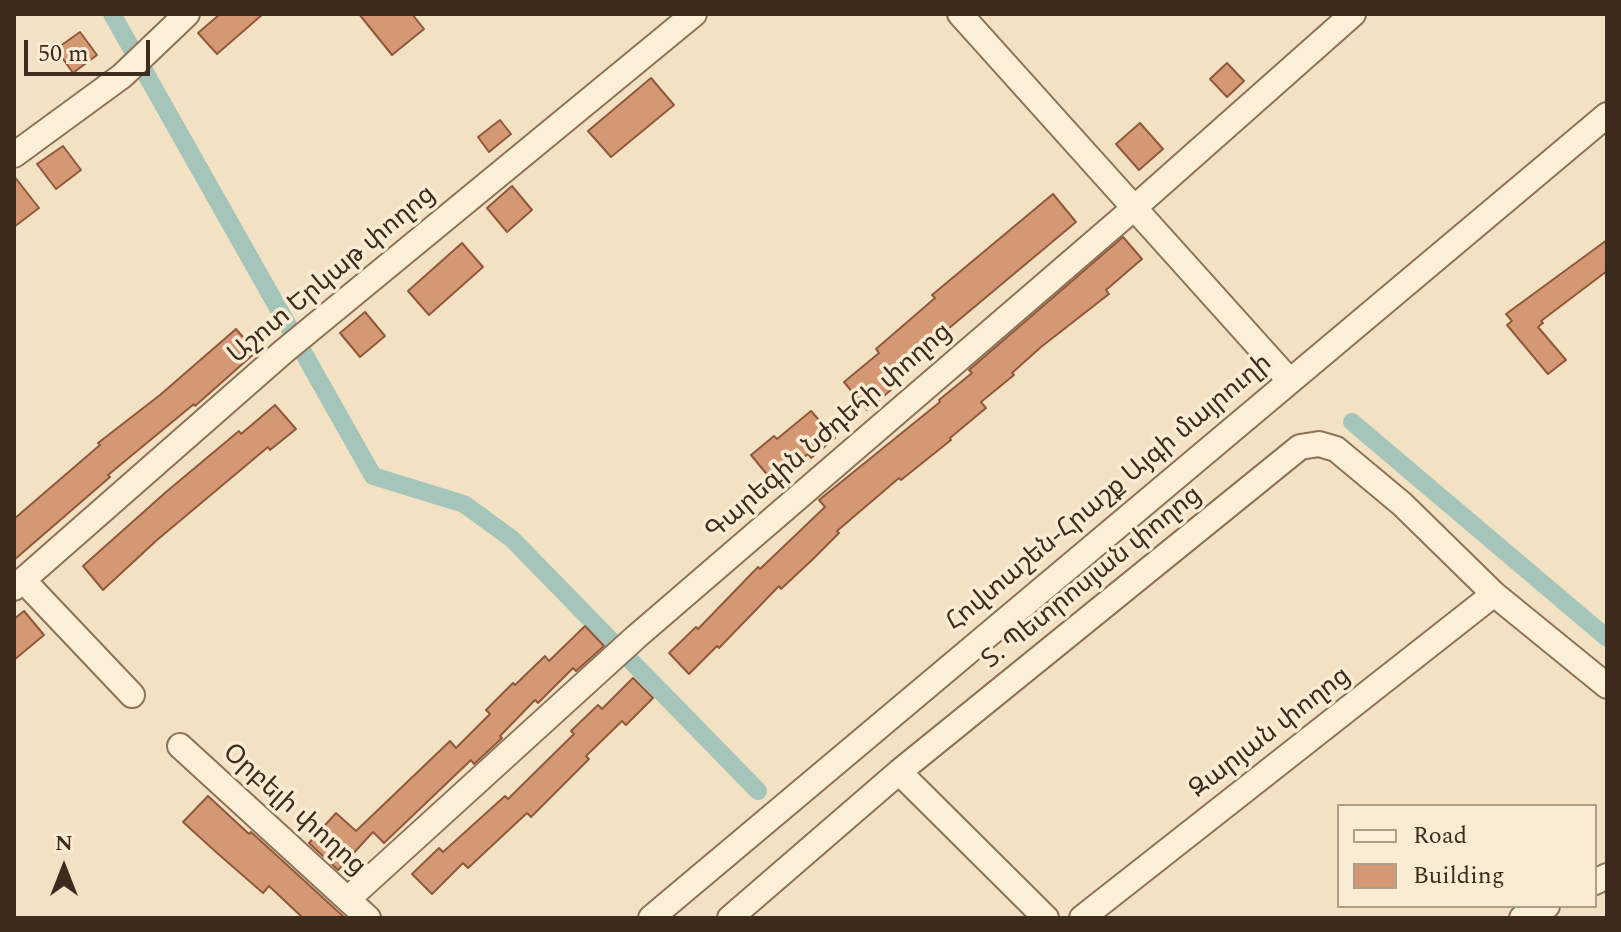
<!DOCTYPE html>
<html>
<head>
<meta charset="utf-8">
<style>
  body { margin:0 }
  #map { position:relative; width:1621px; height:932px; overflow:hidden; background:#f2e2c3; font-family:Spectral,serif }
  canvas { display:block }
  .frame { position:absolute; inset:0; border:16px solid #3d2b1d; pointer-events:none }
  .legend { position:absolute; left:1337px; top:804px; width:260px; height:104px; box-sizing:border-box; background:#f9ecd3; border:2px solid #ae9f8a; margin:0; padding:10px 14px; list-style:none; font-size:24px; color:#3d2b1d }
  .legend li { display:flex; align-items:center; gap:16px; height:40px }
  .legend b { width:40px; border:2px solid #ae9f8a }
  .north { position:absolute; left:24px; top:828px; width:80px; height:80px; -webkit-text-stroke:6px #f9ecd3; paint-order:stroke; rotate:0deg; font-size:22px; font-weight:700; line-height:32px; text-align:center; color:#3d2b1d }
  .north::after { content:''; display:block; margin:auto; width:28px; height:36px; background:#3d2b1d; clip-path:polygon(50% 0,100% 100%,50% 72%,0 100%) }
  .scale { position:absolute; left:24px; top:40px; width:126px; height:36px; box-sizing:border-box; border:4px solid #3d2b1d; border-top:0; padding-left:10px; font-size:24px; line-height:28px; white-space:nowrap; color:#3d2b1d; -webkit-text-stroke:6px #f9ecd3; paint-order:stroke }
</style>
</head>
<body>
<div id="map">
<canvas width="1621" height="932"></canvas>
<div class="frame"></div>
<ul class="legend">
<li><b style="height:10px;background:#fcefd7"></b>Road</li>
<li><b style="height:22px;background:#d49875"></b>Building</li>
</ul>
<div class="north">N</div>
<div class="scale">50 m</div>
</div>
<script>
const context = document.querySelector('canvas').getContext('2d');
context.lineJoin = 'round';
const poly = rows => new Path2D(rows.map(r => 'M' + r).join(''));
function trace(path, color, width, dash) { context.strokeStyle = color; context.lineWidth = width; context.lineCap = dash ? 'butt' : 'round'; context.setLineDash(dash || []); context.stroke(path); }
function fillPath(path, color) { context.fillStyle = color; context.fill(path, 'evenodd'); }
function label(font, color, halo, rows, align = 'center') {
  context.font = font + ' Spectral,"Noto Sans Armenian",serif'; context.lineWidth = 7; context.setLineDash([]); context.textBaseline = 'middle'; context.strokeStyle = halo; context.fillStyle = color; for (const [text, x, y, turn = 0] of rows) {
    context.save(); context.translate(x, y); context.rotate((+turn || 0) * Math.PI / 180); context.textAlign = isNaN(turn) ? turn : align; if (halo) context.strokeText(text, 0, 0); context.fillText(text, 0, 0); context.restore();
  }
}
const canal = poly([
  [112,14,373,476,464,504,512,539,758,791],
  [1352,422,1607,638]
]);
const building = poly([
  [220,14,263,14,217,54,198,33,220,14],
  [359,14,412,14,424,29,392,55,359,14],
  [80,32,97,55,73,73,56,49,80,32],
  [1227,63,1244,81,1227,97,1210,79,1227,63],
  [651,78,674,105,611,157,588,131,651,78],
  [500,120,511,134,489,152,478,137,500,120],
  [1140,123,1163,149,1139,170,1116,144,1140,123],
  [63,146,81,170,56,189,37,164,63,146],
  [14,176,39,208,14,227,14,176],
  [512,186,532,210,507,232,487,208,512,186],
  [1053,194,1076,222,948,329,951,332,888,387,891,390,867,410,844,382,879,353,876,349,935,298,932,295,1053,194],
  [1123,237,1142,259,1106,290,1109,294,1041,347,1012,373,1014,375,981,402,986,408,950,438,951,440,901,480,899,478,837,531,839,533,812,560,781,589,779,586,719,648,717,646,689,674,669,653,696,627,698,629,758,567,760,569,825,507,819,500,940,402,939,400,972,373,969,370,1123,237],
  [1607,240,1607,271,1541,321,1543,323,1538,327,1566,360,1548,374,1507,325,1512,321,1506,314,1607,240],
  [462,243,483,267,429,315,408,291,462,243],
  [365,312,385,336,360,357,340,333,365,312],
  [236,329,256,352,195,406,194,404,108,475,110,477,14,560,14,519,100,445,98,443,160,395,236,329],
  [275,405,296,429,270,450,268,447,157,540,103,590,83,566,166,492,239,431,241,434,275,405],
  [811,411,835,438,811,458,808,454,774,483,751,455,774,436,777,439,811,411],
  [24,611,44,635,14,660,14,619,24,611],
  [585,626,604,646,576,671,573,668,538,703,535,700,500,736,502,738,474,764,471,760,384,843,373,832,338,870,309,843,336,813,356,831,450,741,456,748,490,714,486,710,513,683,515,685,545,656,549,661,585,626],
  [633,678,653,698,626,725,622,721,586,756,589,759,531,817,527,813,468,868,463,863,432,894,412,874,439,848,443,852,505,796,508,799,574,734,571,731,598,705,602,709,633,678],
  [208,796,249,834,251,832,345,918,303,918,269,886,263,893,216,852,183,822,208,796]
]);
const minor = poly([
  [960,14,1289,380],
  [14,155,122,76,187,14],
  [23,580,132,695],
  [14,588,283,352,694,14],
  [180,746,368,918],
  [899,772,1046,918],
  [1595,882,1607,876],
  [348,899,636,637,1133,209,1353,14],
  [651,918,1607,115],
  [730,918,899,772,1300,447,1319,444,1336,449,1402,504,1494,594,1607,686],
  [1082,918,1494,594],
  [1522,918,1547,906]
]);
const streetNames = [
  ["Աշոտ Երկաթ փողոց",333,276,-40],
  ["Գարեգին Նժդեհի փողոց",830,433,-41],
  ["Հովտաշեն-Հրաշք Այգի մայրուղի",1110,494,-40],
  ["Տ. Պետրոսյան փողոց",1093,579,-39],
  ["Զարյան փողոց",1271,734,-38],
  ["Օրբելի փողոց",293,811,42]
];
trace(canal, '#a5c5ba', 18);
fillPath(building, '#d49875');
trace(building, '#90593b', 2);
trace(minor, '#8e7258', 28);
trace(minor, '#fcefd7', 24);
label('26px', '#3d2b1d', '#f9ecd3', streetNames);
</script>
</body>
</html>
